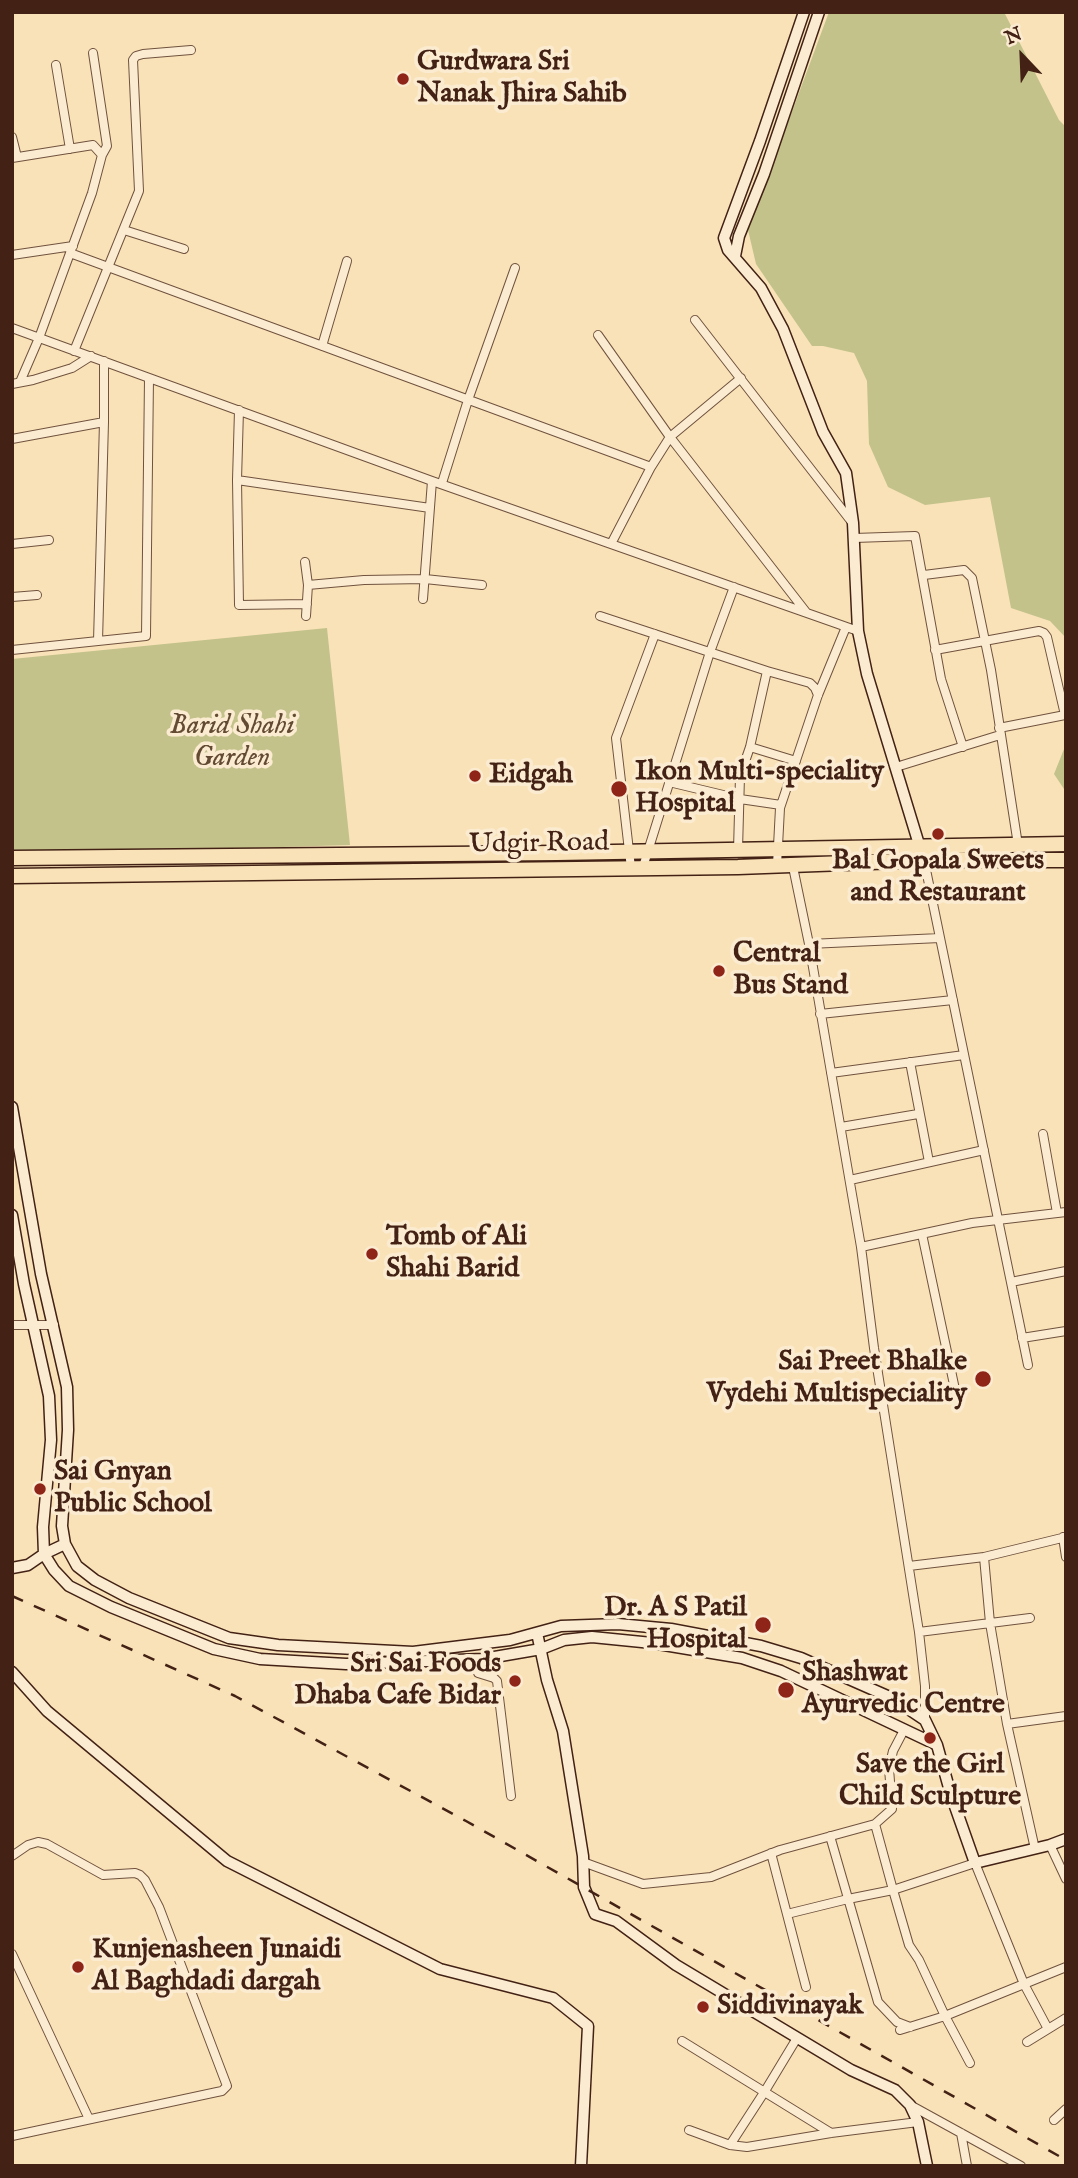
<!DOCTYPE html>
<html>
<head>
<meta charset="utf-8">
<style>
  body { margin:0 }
  #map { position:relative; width:1078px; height:2178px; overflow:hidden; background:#f9e2b8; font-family:"IM FELL English",serif }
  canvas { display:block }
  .frame { position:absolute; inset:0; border:14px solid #432215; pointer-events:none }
  .north { position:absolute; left:987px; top:21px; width:70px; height:70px; -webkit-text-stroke:5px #fbecd1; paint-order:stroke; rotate:337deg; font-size:19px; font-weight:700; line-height:28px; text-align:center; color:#432215 }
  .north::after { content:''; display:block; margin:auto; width:24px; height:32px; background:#432215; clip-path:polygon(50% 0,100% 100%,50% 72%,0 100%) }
</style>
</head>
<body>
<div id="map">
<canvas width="1078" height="2178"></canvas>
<div class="frame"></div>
<div class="north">N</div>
</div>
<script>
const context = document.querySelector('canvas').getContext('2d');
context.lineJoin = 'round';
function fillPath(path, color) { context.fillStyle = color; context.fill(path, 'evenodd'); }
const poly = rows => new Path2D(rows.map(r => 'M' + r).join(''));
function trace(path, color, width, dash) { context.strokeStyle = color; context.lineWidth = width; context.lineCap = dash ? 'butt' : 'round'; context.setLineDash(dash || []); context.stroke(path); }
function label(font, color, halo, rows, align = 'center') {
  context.font = font + ' "IM FELL English",serif'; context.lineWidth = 7; context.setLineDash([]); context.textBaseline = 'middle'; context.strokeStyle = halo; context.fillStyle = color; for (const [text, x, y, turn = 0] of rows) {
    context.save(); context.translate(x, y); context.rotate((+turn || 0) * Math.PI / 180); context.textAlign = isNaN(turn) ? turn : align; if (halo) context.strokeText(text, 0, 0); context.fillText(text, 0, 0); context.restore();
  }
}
const green = poly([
  [829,12,1004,12,1059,120,1066,127,1066,638,1050,621,1011,608,990,497,925,505,888,487,869,444,867,381,854,353,823,346,812,346,756,264,748,230],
  [327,628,350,845,12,855,12,659],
  [1066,744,1066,792,1054,774]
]);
const street = poly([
  [93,53,107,146,102,155],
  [56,65,70,149],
  [12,137,17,157],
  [12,158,93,145,102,155,92,193,39,338,20,382],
  [124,230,184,249],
  [70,253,651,467,611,544],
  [12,255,73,246],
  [695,320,851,521],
  [12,328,432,481,858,631],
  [598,335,670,437,806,612],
  [322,346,347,261],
  [74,351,139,191,133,60,136,56,143,54,191,50],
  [12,384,33,380,72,368,91,356],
  [239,410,237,480,239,605,307,604],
  [104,422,104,361],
  [12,439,104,422,98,641],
  [651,467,670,437,741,378],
  [237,480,430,508],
  [442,483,468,400,515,268],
  [854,538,915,536,941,679,963,747],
  [12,544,49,540],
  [305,562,308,585,306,616],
  [924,575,964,570,972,578,991,670,1018,845],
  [308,585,364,580,425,579,482,585],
  [12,597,37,595],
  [423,599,432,481],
  [600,616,767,671,750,747,740,776,738,850],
  [12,650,146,636,149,378],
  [935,650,1039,631,1044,633,1047,637,1065,715,999,728],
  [767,671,810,683,815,688,818,695],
  [750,747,796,761],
  [896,767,1000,735],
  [669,782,740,799,781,805],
  [924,860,1028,1365],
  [792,862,809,944,861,1247,874,1348,919,1632,925,1686,925,1720],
  [777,865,780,808,818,695,846,627],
  [643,867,710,652,734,587],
  [631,868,616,738,655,634],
  [809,944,940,938],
  [820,1014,953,1000],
  [910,1062,929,1162],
  [831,1073,964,1055],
  [841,1127,918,1114],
  [1043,1134,1057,1213],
  [850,1180,984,1150],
  [922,1234,956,1394],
  [861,1247,972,1223,1066,1212],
  [1011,1282,1066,1271],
  [12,1325,54,1325],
  [1022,1338,1066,1331],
  [1063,1537,1066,1557],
  [909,1566,984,1557],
  [919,1632,1030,1618],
  [473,1659,478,1673,494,1678,497,1681,511,1796],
  [1007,1724,1066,1716],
  [830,1836,878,2002,897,2022,910,2027],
  [1050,1845,1066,1879],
  [1035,1849,1007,1724,990,1623,984,1557,1066,1537],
  [771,1853,806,1987],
  [12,1856,28,1845,38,1842,47,1844,103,1875,135,1873,140,1875,145,1880,159,1907,227,2086,222,2091,217,2092,12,2136],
  [583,1862,643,1884,711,1877,780,1850,875,1824,892,1809,889,1768,893,1751,904,1730],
  [787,1914,848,1899,893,1890,875,1824],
  [12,1954,89,2119],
  [900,2030,945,2016,1066,1967],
  [682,2041,831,2133],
  [1027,2042,1066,2018],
  [970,2063,945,2016,919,1960,909,1945,893,1890,975,1863,1024,1984,1048,2029],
  [910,2105,1021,2166],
  [1054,2120,1066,2109],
  [689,2130,730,2145,747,2147,831,2133,918,2122],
  [961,2133,967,2166],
  [730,2145,765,2091,797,2038]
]);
const secondary = poly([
  [804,12,760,141,724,238,728,250,761,288,783,329,823,432,846,473,853,523,858,631,867,674,921,851],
  [735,256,739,236,764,174,819,12],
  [12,1107,41,1274,67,1387,68,1430,62,1526,65,1544,77,1566,95,1580,129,1598,229,1638,278,1645,413,1652,510,1640,561,1626,618,1624,671,1629,761,1646,801,1658,892,1698,925,1720,937,1745,951,1795,975,1863,1050,1845,1066,1839],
  [12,1215,24,1284,49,1396,51,1440,43,1527,44,1554,54,1570,69,1586,111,1607,214,1649,260,1659,346,1664,483,1659,541,1649,564,1640,592,1637,652,1643,742,1658,781,1671,937,1745],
  [12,1568,28,1565,44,1554,65,1544],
  [537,1633,547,1680,563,1731,583,1856,584,1887,595,1914,616,1921,676,1965,851,2070,895,2090,910,2105,918,2122,927,2166],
  [12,1672,47,1711,227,1861,440,1969,553,1998,588,2026,581,2166]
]);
const highway = poly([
  [12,858,557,853,1066,844],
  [12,876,738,867,924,860,1066,860]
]);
const rail = poly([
  [12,1596,235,1696,466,1821,1066,2160]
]);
const markers = [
  [403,79,7,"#8f2418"],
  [475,776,7,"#8f2418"],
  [619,789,9,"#8f2418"],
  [938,834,7,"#8f2418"],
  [719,971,7,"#8f2418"],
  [372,1254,7,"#8f2418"],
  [983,1379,9,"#8f2418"],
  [40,1489,7,"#8f2418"],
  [763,1625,9,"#8f2418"],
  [515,1681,7,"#8f2418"],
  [786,1690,9,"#8f2418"],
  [930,1738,7,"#8f2418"],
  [78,1967,7,"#8f2418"],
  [703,2007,7,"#8f2418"]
];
const poiNames = [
  ["Gurdwara Sri",417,63],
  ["Nanak Jhira Sahib",417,95],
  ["Ikon Multi-speciality",635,773],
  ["Hospital",635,805],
  ["Eidgah",489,776],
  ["Bal Gopala Sweets",938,862,"center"],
  ["and Restaurant",938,894,"center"],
  ["Central",733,955],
  ["Bus Stand",733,987],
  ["Tomb of Ali",386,1238],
  ["Shahi Barid",386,1270],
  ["Sai Preet Bhalke",967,1363,"right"],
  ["Vydehi Multispeciality",967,1395,"right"],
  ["Sai Gnyan",54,1473],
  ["Public School",54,1505],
  ["Dr. A S Patil",747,1609,"right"],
  ["Hospital",747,1641,"right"],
  ["Sri Sai Foods",501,1665,"right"],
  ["Dhaba Cafe Bidar",501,1697,"right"],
  ["Shashwat",802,1674],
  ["Ayurvedic Centre",802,1706],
  ["Save the Girl",930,1766,"center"],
  ["Child Sculpture",930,1798,"center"],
  ["Kunjenasheen Junaidi",92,1951],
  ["Al Baghdadi dargah",92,1983],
  ["Siddivinayak",717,2007]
];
const parkNames = [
  ["Barid Shahi",232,727],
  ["Garden",232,759]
];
const streetNames = [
  ["Udgir Road",539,845,-1]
];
fillPath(green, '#c3c28b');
trace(street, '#70523e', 10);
trace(secondary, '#432215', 13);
trace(highway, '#432215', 17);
trace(street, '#fbecd1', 8);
trace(secondary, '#fbecd1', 10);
trace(highway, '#f9e2b8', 14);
trace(rail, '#432215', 2.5, [12, 12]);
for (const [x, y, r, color] of markers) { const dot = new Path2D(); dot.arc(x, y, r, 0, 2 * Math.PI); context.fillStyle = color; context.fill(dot); trace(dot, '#fbecd1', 2.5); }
label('bold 28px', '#432215', '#fbecd1', poiNames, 'left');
label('italic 28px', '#634a32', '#fbecd1', parkNames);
label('28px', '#432215', '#fbecd1', streetNames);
</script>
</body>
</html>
